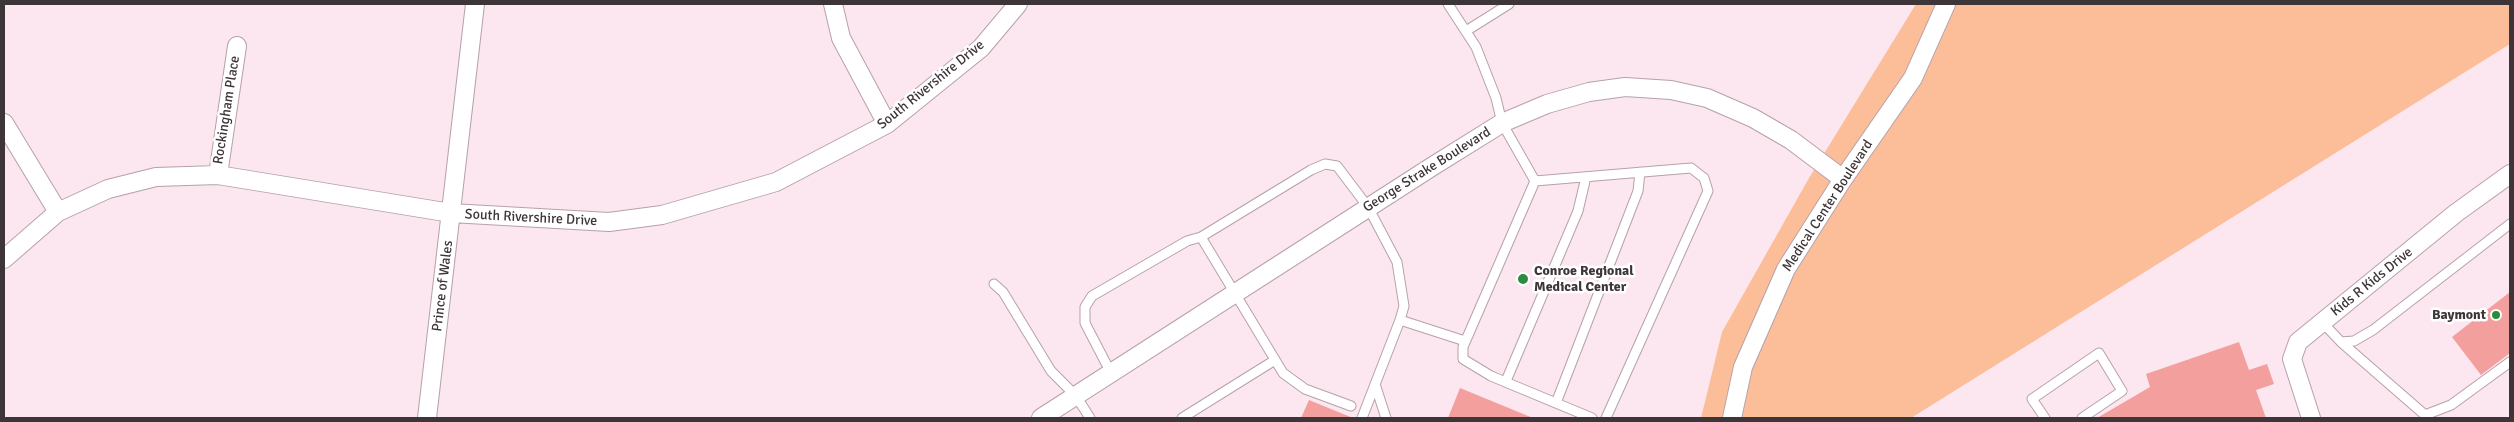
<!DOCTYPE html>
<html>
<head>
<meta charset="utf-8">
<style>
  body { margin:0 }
  #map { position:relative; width:2514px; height:422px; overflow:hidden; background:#fce6f0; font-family:Signika,sans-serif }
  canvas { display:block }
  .frame { position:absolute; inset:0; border:5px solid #3e3539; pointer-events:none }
</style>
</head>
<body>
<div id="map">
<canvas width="2514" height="422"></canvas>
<div class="frame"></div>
</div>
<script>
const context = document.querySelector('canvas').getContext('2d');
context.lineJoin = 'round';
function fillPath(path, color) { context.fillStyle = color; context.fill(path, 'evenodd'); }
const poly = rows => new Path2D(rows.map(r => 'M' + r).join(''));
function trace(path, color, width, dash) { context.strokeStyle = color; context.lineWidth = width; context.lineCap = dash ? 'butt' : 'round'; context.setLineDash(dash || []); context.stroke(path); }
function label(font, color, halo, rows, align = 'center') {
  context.font = font + ' Signika,sans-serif'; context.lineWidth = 5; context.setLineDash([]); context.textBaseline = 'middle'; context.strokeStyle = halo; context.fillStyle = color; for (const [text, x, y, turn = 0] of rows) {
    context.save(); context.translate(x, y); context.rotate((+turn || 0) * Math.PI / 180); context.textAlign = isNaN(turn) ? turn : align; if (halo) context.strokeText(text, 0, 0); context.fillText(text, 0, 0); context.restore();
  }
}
const green = poly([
  [1916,4,2510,4,2510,44,1911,418,1701,418,1722,332,1809,178]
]);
const building = poly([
  [2510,292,2510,353,2481,375,2452,337],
  [2239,342,2249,370,2267,364,2274,384,2256,390,2266,418,2097,418,2150,387,2146,374],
  [1460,388,1533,418,1448,418],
  [1309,400,1353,418,1301,418]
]);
const service = poly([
  [1448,4,1476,47,1496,98,1502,123,1535,181,1463,347,1463,359,1491,376,1592,418],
  [1466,31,1509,4],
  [1535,181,1691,168,1704,178,1708,191,1606,418],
  [994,284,1003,292,1051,371,1076,396,1090,418],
  [2322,322,2341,342,2354,341,2373,330,2510,224],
  [2341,342,2425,415,2451,405,2510,362],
  [1111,373,1085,323,1085,307,1092,296,1187,241,1201,237],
  [1506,381,1578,211,1586,177],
  [1375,384,1386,418],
  [1556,403,1638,191,1640,172],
  [1351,406,1305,389,1283,373,1201,237,1311,170,1325,164,1337,166,1368,207,1397,262,1404,306,1400,320,1465,341],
  [1182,418,1275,360],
  [1362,418,1400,320],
  [2045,418,2032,399,2099,353,2122,391,2082,418]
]);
const minor = poly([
  [833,4,841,38,887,124],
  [4,123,58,212],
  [218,175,237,46],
  [4,259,58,212,108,189,156,177,218,175,451,213,609,222,662,215,776,182,887,124,981,48,1018,4],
  [427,418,475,4],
  [1041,418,1433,166,1502,123,1547,104,1589,92,1625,87,1671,90,1707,98,1753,118,1791,140,1843,179],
  [1732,418,1743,367,1786,269,1843,179,1913,78,1946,4],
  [2311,418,2292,359,2298,342,2456,213,2510,174]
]);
const markers = [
  [1523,279,6,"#298c40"],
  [2496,315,5,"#298c40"]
];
const streetNames = [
  ["South Rivershire Drive",931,85,-39],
  ["Rockingham Place",227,110,-81],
  ["George Strake Boulevard",1427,170,-32],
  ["Medical Center Boulevard",1828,206,-57],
  ["South Rivershire Drive",531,218,3],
  ["Kids R Kids Drive",2372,282,-39],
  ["Prince of Wales",443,286,-83]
];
const poiNames = [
  ["Conroe Regional",1534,271],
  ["Medical Center",1534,287],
  ["Baymont",2486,315,"right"]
];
fillPath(green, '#fcbe99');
fillPath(building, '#f29f9d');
trace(service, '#b6a1aa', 11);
trace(minor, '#b6a1aa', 20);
trace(service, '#fff', 9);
trace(minor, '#fff', 18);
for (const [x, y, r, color] of markers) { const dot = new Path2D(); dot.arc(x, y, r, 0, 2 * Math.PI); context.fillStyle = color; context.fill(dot); trace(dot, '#fff', 2); }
label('14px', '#3e3539', '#fff', streetNames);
label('bold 14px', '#3e3539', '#fff', poiNames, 'left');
</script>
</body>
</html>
